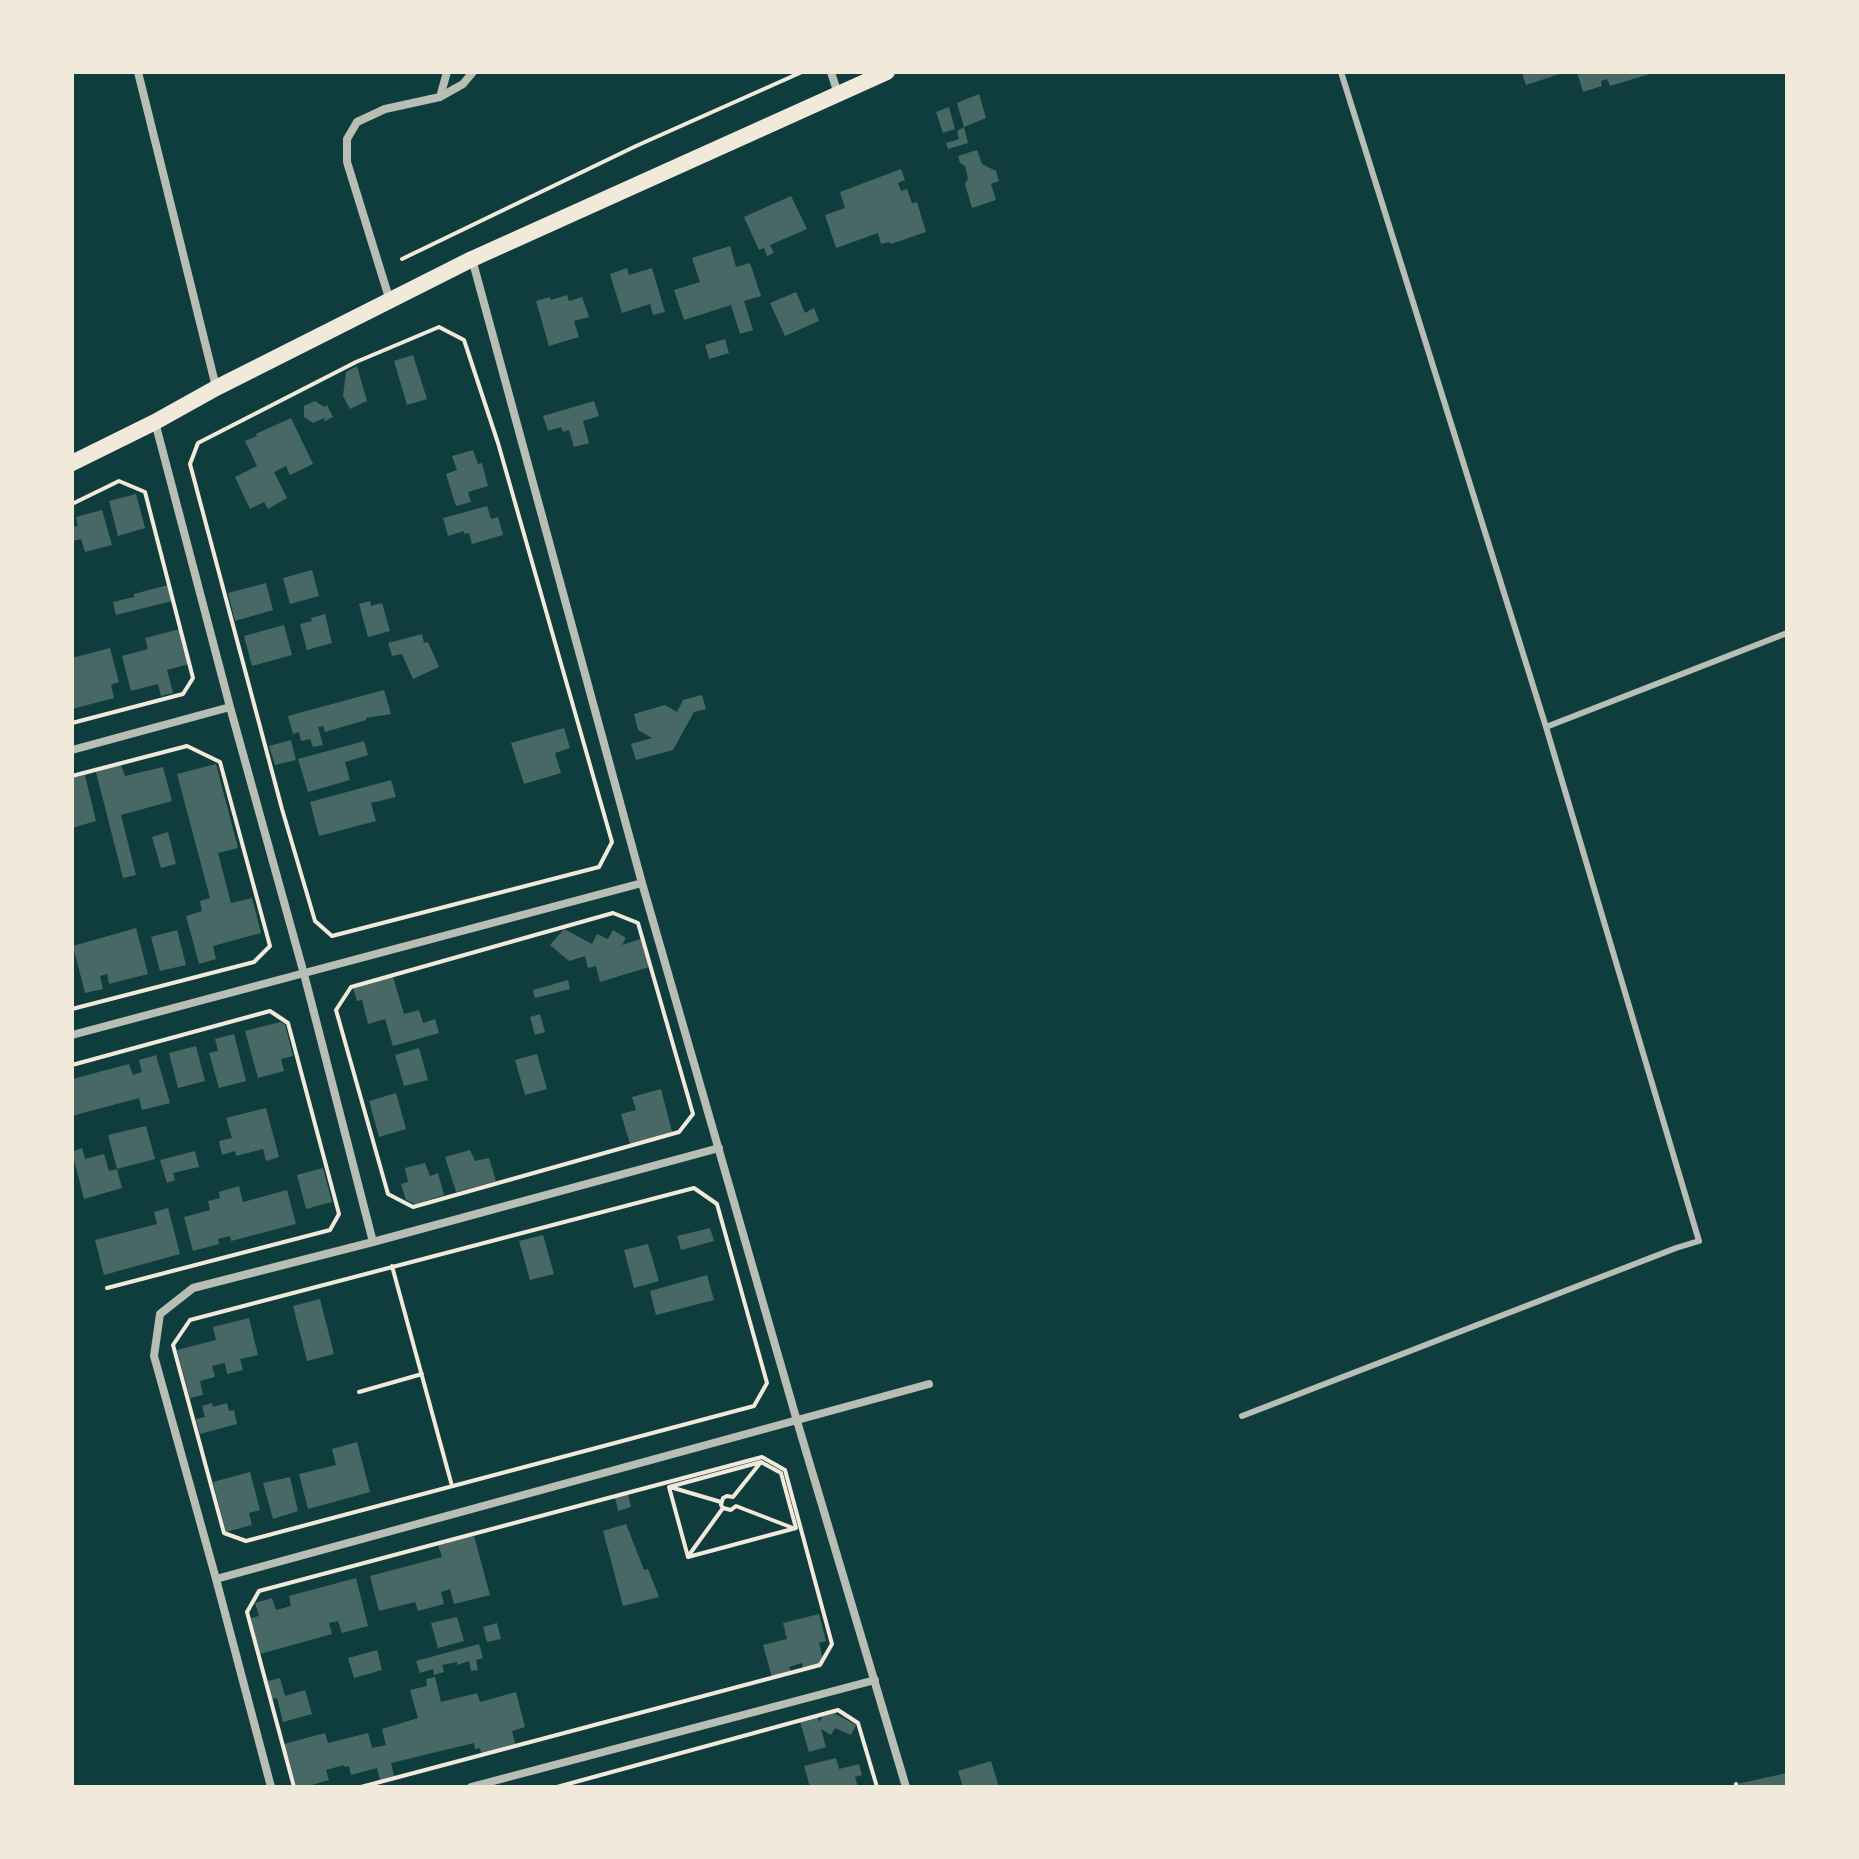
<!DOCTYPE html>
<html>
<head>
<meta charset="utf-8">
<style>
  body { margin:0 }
  #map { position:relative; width:1859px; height:1859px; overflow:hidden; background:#0f3d3e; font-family:Rubik,sans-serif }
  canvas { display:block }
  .frame { position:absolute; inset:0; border:74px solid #f1e9da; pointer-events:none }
</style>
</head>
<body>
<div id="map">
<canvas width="1859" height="1859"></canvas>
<div class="frame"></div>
</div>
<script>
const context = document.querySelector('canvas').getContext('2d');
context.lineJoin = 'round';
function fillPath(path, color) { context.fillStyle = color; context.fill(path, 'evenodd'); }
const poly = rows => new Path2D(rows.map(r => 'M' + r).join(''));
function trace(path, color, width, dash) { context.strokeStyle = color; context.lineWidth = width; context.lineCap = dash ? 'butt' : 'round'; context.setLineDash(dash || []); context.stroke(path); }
const building = poly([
  [1527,72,1563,72,1563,73,1526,85,1522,73],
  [1577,72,1653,72,1653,73,1610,86,1607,79,1601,81,1602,86,1583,92],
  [979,94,986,118,964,127,957,103],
  [949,107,955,129,943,133,936,112],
  [964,127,968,143,948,149,946,143,959,139,957,131],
  [977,150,982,164,996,171,999,181,991,184,996,200,972,208,965,184,968,178,965,166,960,163,958,156],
  [901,169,905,180,898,183,901,191,907,189,912,203,917,202,926,232,891,244,890,242,881,244,878,233,836,248,825,215,845,208,840,192],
  [791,196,807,229,770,245,774,253,767,256,764,248,759,250,744,217],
  [730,246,736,267,750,263,761,296,744,301,753,330,740,334,731,305,684,320,674,290,700,282,692,258],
  [627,268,629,275,652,268,665,312,653,315,650,304,622,313,610,274],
  [796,292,805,313,814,308,819,321,785,336,770,303],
  [567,295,569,301,582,297,589,317,574,321,579,337,549,346,536,301,550,297,551,300],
  [725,339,729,353,709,359,705,345],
  [413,355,427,399,407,405,394,361],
  [357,366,367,401,350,409,343,396,346,372],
  [315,401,324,407,327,405,333,417,325,421,324,418,313,423,304,417,304,406],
  [594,401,599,416,583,421,589,443,574,447,569,430,563,432,561,427,548,431,543,416],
  [291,418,313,464,290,475,286,466,274,472,287,498,268,509,264,502,250,509,235,477,257,466,245,441,257,436,256,434],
  [473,450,478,464,482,463,488,486,468,492,471,502,456,506,446,474,457,470,452,456],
  [136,494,145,528,118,536,109,501],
  [487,506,491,519,498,517,503,535,472,544,469,533,464,534,464,531,448,536,443,518],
  [102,510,112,545,85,552,81,539,72,541,72,527,78,526,76,517],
  [312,570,319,596,290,604,283,578],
  [266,583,273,610,235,621,228,593],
  [168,585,172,601,116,615,113,602,134,597,134,594],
  [370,601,371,606,382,603,390,631,368,637,359,604],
  [325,614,332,643,307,650,300,624,312,621,311,618],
  [284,625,292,655,252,666,244,636],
  [180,629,189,664,167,670,173,693,161,696,158,684,131,691,122,656,148,649,145,638],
  [422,634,424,643,428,642,439,667,413,679,402,654,392,656,388,643],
  [110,648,119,682,111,685,114,698,72,709,72,658],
  [384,690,391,714,366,718,366,720,325,732,323,726,318,727,323,745,313,747,310,739,301,741,299,732,293,734,288,716],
  [702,695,706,709,694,712,673,750,636,760,631,744,652,738,638,730,634,714,665,705,677,712,683,700],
  [564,728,570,748,555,753,561,773,524,784,511,743],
  [291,740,296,760,275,765,269,746],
  [364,741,368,755,345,762,350,780,308,792,298,759],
  [216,764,238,848,218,853,231,903,252,898,261,933,213,946,216,959,199,964,186,916,202,911,200,901,210,898,177,774],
  [121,765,125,776,163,767,172,801,121,815,136,875,123,878,96,772],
  [85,775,96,821,72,828,72,778],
  [391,780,396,797,371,803,376,821,319,836,310,802],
  [168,832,176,864,161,868,152,837],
  [136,928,148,974,109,984,107,974,100,976,103,989,85,993,73,946],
  [564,929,592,944,597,934,608,939,613,930,626,938,622,945,641,939,649,967,600,982,596,966,588,968,585,956,569,961,550,945],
  [177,930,186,965,160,971,151,937],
  [393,977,404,1014,419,1010,423,1023,435,1019,439,1033,393,1046,385,1019,368,1024,362,1000,357,1001,353,988],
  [568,980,570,989,535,998,533,990],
  [540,1014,545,1032,535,1035,530,1017],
  [280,1022,285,1024,293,1056,281,1059,284,1071,258,1078,245,1031],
  [234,1034,246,1081,219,1088,209,1053,218,1051,215,1039],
  [196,1046,205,1081,178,1088,169,1053],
  [419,1048,428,1080,404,1086,395,1055],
  [537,1054,547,1089,525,1095,515,1060],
  [156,1055,170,1103,142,1110,139,1098,72,1116,72,1079,129,1064,133,1075,142,1072,139,1060],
  [661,1089,672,1132,630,1144,621,1114,636,1110,632,1097],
  [396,1093,406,1129,379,1137,369,1101],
  [266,1108,279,1157,266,1161,263,1149,236,1156,235,1151,222,1155,219,1141,232,1138,226,1118],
  [146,1126,155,1159,117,1169,108,1135],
  [82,1148,85,1159,104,1154,109,1171,117,1169,122,1188,84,1199,72,1152],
  [470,1150,475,1161,489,1158,496,1181,456,1192,445,1157],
  [195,1151,199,1167,173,1173,175,1180,167,1183,160,1160],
  [425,1163,430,1176,438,1173,444,1195,415,1204,406,1200,401,1184,408,1182,405,1168],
  [323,1168,332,1202,306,1209,297,1175],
  [239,1186,243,1202,287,1190,296,1224,231,1241,230,1236,218,1239,219,1244,193,1251,184,1217,210,1210,208,1201,220,1198,219,1192],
  [168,1208,180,1254,104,1275,95,1240,157,1224,154,1212],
  [710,1228,714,1241,681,1250,677,1236],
  [543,1235,554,1274,530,1280,519,1241],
  [648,1244,659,1281,634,1288,624,1250],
  [707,1275,714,1300,656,1315,650,1291],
  [320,1299,334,1354,307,1361,293,1306],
  [249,1318,258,1355,240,1359,243,1370,227,1374,225,1363,212,1366,215,1377,200,1381,203,1395,190,1398,177,1350,216,1340,213,1327],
  [212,1403,213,1407,227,1403,229,1411,234,1410,237,1424,200,1434,196,1419,205,1417,202,1406],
  [357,1442,370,1492,308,1509,299,1474,336,1465,332,1449],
  [250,1472,260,1510,249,1513,252,1525,226,1532,213,1482],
  [290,1477,298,1511,273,1519,263,1483],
  [628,1494,631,1507,618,1511,615,1497],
  [626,1524,644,1570,648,1569,659,1597,623,1606,603,1531],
  [474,1536,490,1595,454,1604,450,1589,441,1592,444,1604,418,1611,415,1602,379,1611,370,1576,442,1557,438,1545],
  [356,1578,368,1626,342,1633,338,1621,329,1623,332,1634,260,1654,251,1618,259,1616,255,1603,272,1598,276,1610,291,1606,289,1596],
  [819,1614,826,1641,819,1643,823,1659,820,1664,803,1668,802,1663,789,1667,791,1671,772,1677,763,1645,787,1639,783,1623],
  [457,1617,464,1641,438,1648,431,1623],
  [497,1623,501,1639,487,1642,483,1627],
  [479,1644,483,1658,476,1660,478,1670,471,1671,469,1661,457,1665,457,1662,442,1665,444,1672,434,1675,433,1669,420,1673,416,1661],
  [377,1650,382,1670,354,1678,348,1658],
  [435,1677,441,1702,477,1693,480,1702,516,1692,525,1727,512,1731,515,1744,481,1753,480,1748,475,1749,474,1743,391,1763,394,1776,380,1780,377,1768,351,1775,349,1766,345,1767,344,1765,326,1770,329,1780,305,1787,296,1787,284,1744,325,1733,328,1743,368,1733,372,1748,386,1745,382,1729,418,1718,410,1690,427,1686,426,1679],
  [280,1678,285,1696,305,1690,312,1714,283,1722,277,1698,272,1699,268,1681],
  [834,1713,856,1725,851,1735,835,1728,831,1735,821,1729,826,1747,809,1752,800,1722,818,1717,819,1722,823,1716],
  [836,1758,839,1769,859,1764,862,1775,855,1777,858,1787,810,1787,804,1766],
  [991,1761,999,1787,963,1787,958,1771],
  [1787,1773,1787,1787,1737,1787,1737,1784]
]);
const path = poly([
  [402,259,636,146,802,72],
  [439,327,464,340,498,443,612,842,599,867,332,936,315,921,282,809,190,464,198,443,356,362,439,327],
  [72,504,119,481,145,492,193,678,183,694,72,723],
  [72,776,187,746,220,762,270,946,254,962,72,1009],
  [613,913,638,923,693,1114,679,1132,413,1207,388,1194,336,1010,351,987,613,913],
  [72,1065,270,1011,288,1023,339,1214,330,1230,107,1288],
  [694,1188,717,1204,767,1383,754,1406,246,1541,224,1533,173,1345,190,1320,694,1188],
  [392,1266,452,1486],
  [359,1392,422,1374],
  [761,1462,781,1473,796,1528,688,1557,669,1487,761,1462],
  [761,1462,733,1497,727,1496,723,1498,721,1505,723,1508,731,1510,736,1506,793,1528],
  [670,1487,721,1502],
  [689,1555,723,1508],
  [1736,1784,1736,1787],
  [294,1787,247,1612,259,1591,762,1457,785,1470,832,1644,820,1665,361,1787],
  [557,1787,838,1710,858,1723,877,1787]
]);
const service = poly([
  [1546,727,1787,633],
  [1242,1416,1676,1248,1699,1241,1546,727,1341,72]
]);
const minor = poly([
  [138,72,216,387],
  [831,72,838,94],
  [440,97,447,72],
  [472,259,642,883,797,1421,906,1787],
  [390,301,347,162,347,139,357,122,385,109,440,97,463,84,473,72],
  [155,422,230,707,304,974,373,1242],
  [72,750,230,707],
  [72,1035,642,883],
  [216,1579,929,1384],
  [271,1787,216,1579,154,1356,160,1314,193,1288,373,1242,719,1148],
  [471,1787,875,1680]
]);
const secondary = poly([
  [72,463,155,422,216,388,472,259,887,72]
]);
fillPath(building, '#486865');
trace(path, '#f1e9da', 4);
trace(service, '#b8beb3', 6);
trace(minor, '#b8beb3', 8);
trace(secondary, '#f1e9da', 16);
</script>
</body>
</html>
